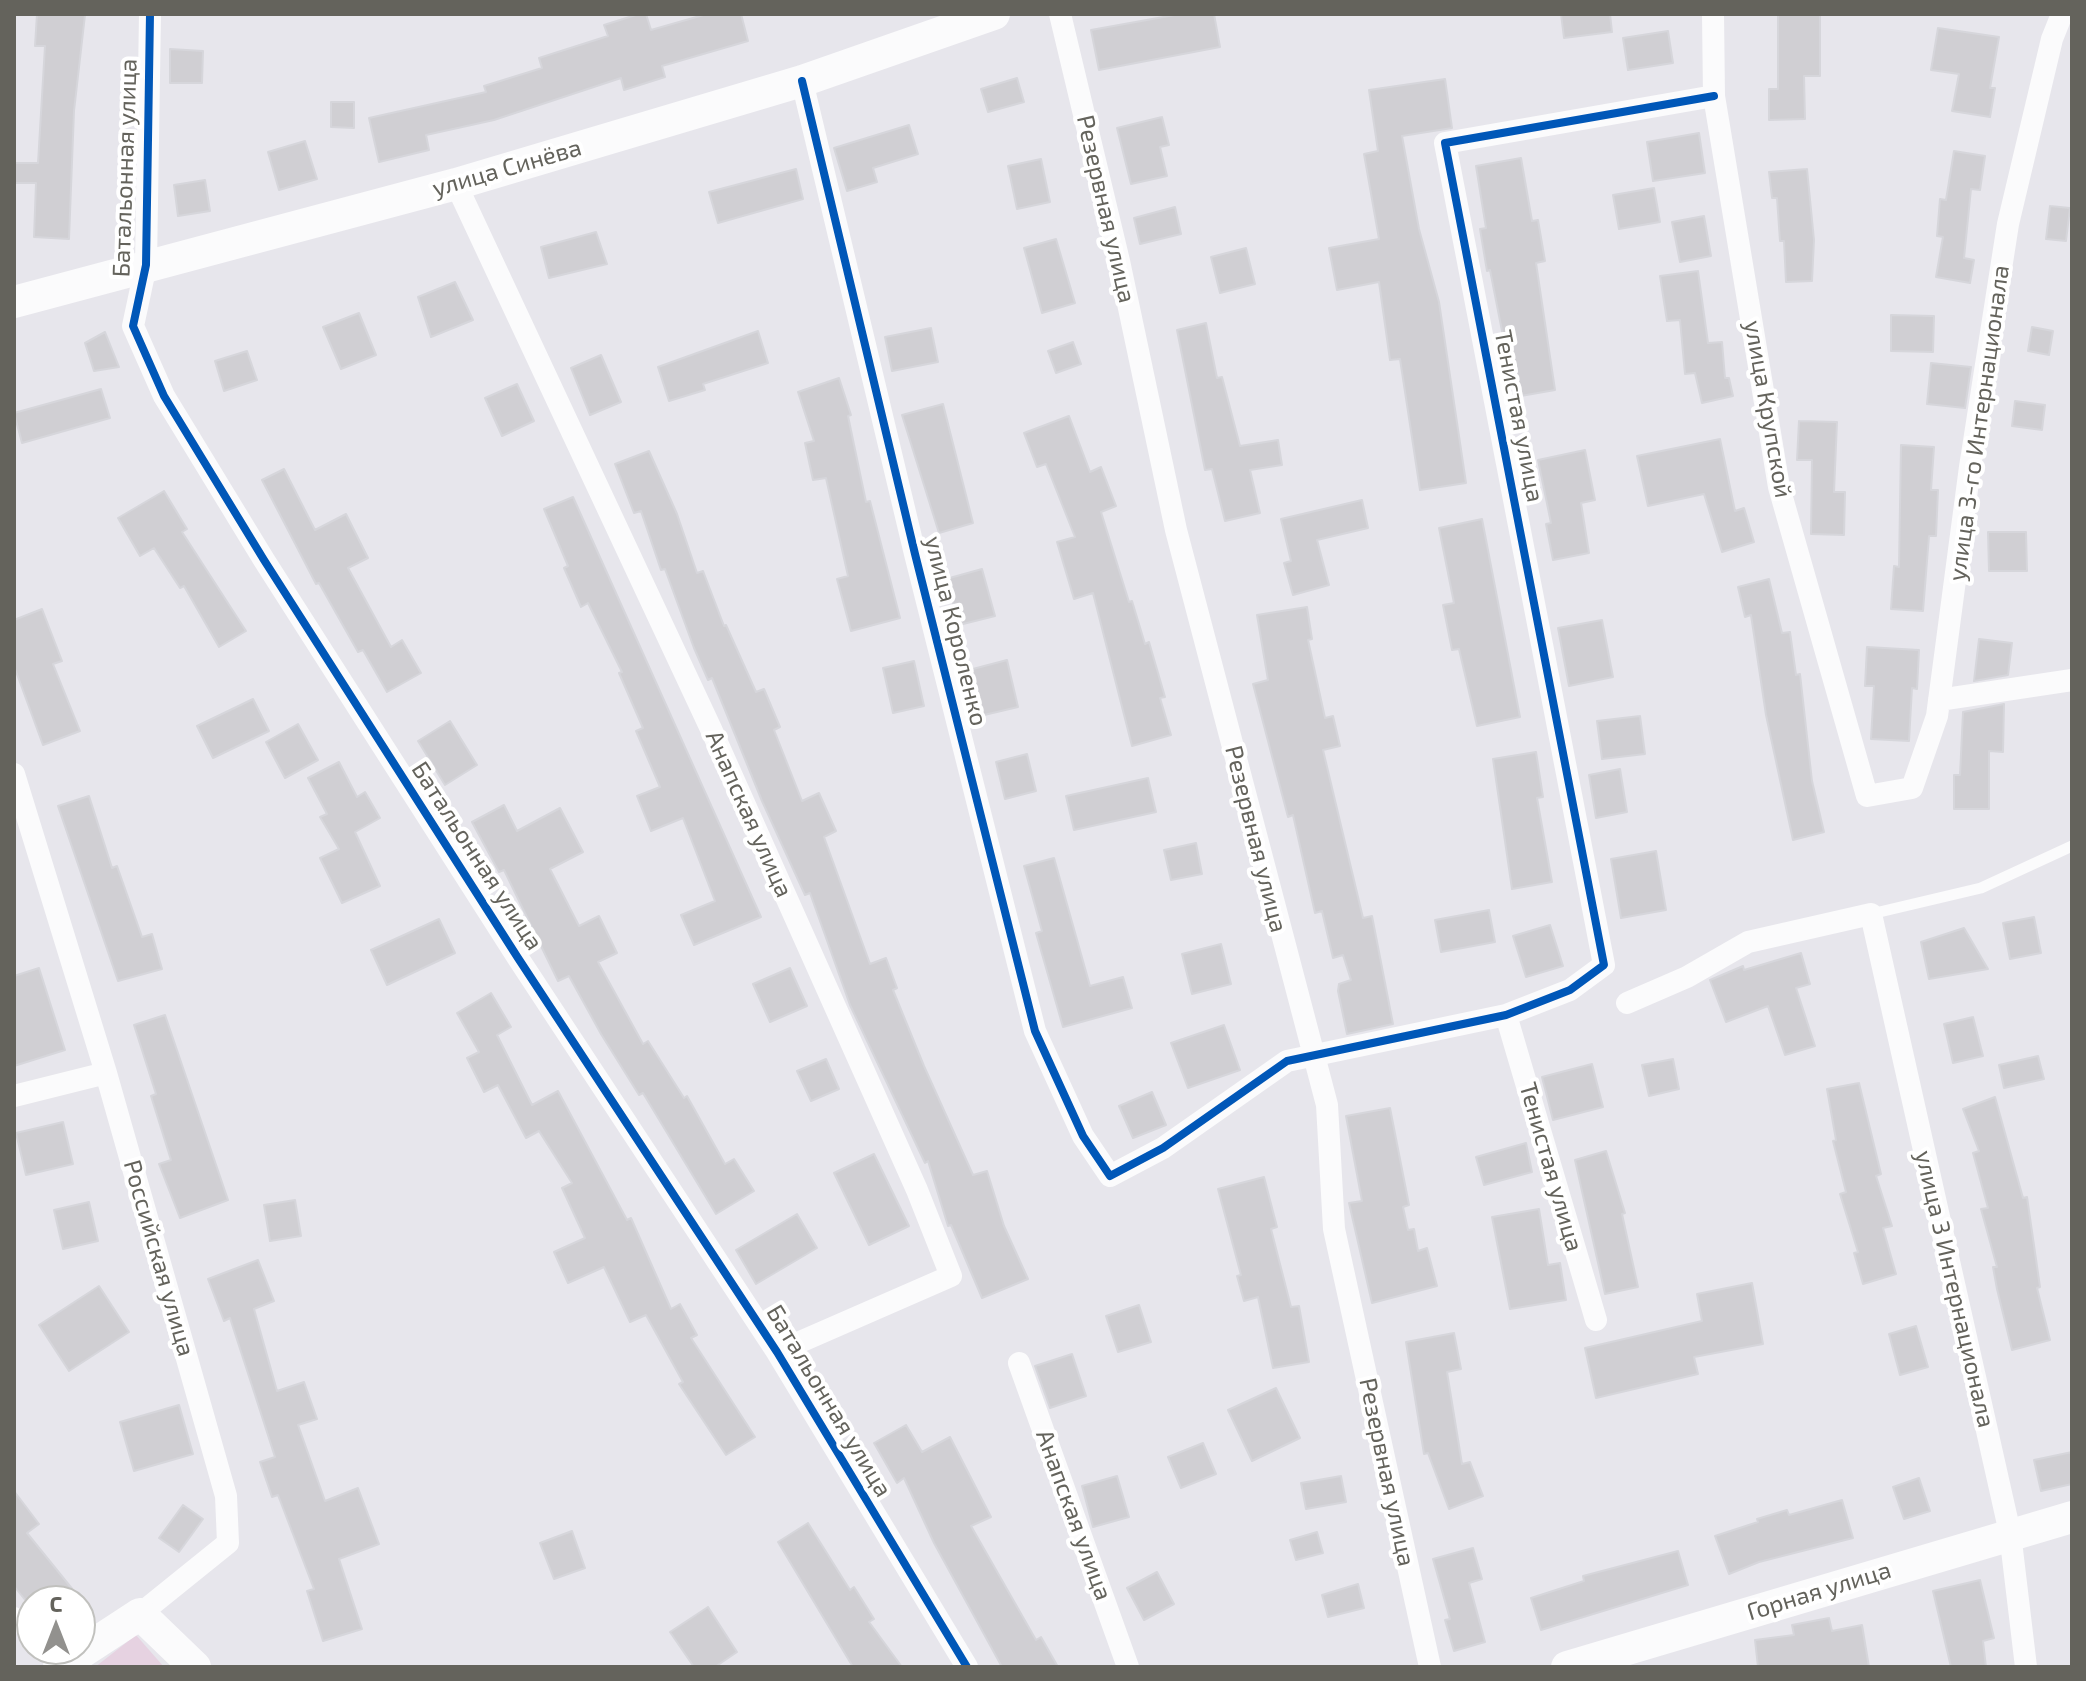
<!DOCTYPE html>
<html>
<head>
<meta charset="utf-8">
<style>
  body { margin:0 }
  #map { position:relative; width:2086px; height:1681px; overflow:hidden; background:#e7e6ec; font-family:"Exo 2",sans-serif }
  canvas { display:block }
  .frame { position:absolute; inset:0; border:16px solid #64635c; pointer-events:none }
  .north { position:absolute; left:16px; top:1585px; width:80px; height:80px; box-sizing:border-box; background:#fff; border:2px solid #c1c1be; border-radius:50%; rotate:0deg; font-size:22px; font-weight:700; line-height:32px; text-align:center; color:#64635c }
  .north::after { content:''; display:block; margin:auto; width:28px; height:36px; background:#92918e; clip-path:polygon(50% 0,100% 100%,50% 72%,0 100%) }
</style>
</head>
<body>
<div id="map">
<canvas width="2086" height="1681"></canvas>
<div class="frame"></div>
<div class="north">С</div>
</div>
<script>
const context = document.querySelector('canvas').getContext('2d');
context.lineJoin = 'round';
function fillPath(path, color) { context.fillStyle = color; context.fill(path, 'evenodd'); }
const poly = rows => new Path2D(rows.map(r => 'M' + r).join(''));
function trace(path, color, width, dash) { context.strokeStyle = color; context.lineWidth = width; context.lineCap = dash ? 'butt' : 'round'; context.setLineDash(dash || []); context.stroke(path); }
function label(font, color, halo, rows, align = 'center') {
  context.font = font + ' "Exo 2",sans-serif'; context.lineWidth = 8; context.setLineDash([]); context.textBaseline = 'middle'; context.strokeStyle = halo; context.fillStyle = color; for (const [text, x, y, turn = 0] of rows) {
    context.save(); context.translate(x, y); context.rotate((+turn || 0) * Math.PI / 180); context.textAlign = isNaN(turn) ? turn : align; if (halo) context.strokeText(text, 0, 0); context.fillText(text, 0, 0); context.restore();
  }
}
const green = poly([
  [136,1635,164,1667,95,1667]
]);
const building = poly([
  [37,14,85,15,74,111,69,239,34,237,36,183,14,183,14,163,38,163,45,46,35,46,37,14],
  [639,14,646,14,651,30,707,14,741,14,748,41,662,66,665,77,624,90,621,78,494,120,426,135,429,150,379,162,369,118,486,92,484,86,542,68,539,58,608,36,604,25,639,14],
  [1180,14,1214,14,1220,47,1099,70,1091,30,1180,14],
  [1561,14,1610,14,1612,32,1564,38,1561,14],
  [1778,14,1820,14,1820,76,1804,76,1805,119,1769,120,1769,89,1778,89,1778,14],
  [1938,28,1999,37,1990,88,1995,88,1990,117,1952,111,1959,74,1931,70,1938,28],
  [1668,31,1673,63,1628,70,1623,38,1668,31],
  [170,49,203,51,202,83,170,83,170,49],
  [1017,78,1024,102,988,112,981,89,1017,78],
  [1445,79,1452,128,1402,136,1419,229,1439,302,1466,483,1420,490,1400,359,1390,360,1379,282,1337,290,1329,248,1379,239,1364,154,1378,151,1369,90,1445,79],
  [331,102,354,102,354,128,331,127,331,102],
  [1162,117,1169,145,1160,147,1167,176,1131,184,1117,128,1162,117],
  [909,125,918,154,873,168,877,182,847,191,834,148,909,125],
  [1699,133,1705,173,1653,181,1647,142,1699,133],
  [305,141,317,179,279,190,268,152,305,141],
  [1954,151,1985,156,1980,190,1971,189,1964,258,1974,260,1970,283,1936,277,1943,237,1937,236,1940,199,1946,200,1954,151],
  [1521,158,1532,221,1538,220,1545,261,1536,263,1555,390,1515,397,1490,270,1487,271,1480,229,1486,228,1476,166,1521,158],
  [1041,159,1050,202,1017,209,1008,166,1041,159],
  [796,169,803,199,718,223,709,192,796,169],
  [1807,169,1814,240,1812,281,1786,282,1784,241,1780,241,1777,198,1772,198,1769,172,1807,169],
  [205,180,210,211,178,216,174,185,205,180],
  [1654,188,1660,222,1619,229,1613,195,1654,188],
  [2050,206,2070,208,2066,241,2046,239,2050,206],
  [1175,207,1181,234,1140,244,1134,218,1175,207],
  [1704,216,1711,256,1680,262,1672,222,1704,216],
  [596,232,607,264,549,278,541,247,596,232],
  [1056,239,1075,303,1042,313,1024,248,1056,239],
  [1246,248,1255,284,1220,293,1211,257,1246,248],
  [1698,271,1708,343,1722,342,1725,378,1729,378,1733,396,1702,403,1695,373,1685,374,1680,320,1667,321,1660,276,1698,271],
  [455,282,473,320,431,337,418,297,455,282],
  [359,313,376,355,341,369,323,327,359,313],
  [1891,315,1934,316,1933,352,1891,351,1891,315],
  [1206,323,1217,378,1222,377,1240,446,1278,440,1282,465,1250,470,1260,513,1225,521,1212,469,1205,470,1177,330,1206,323],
  [2032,327,2053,331,2049,355,2028,351,2032,327],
  [931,328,938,362,892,371,885,337,931,328],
  [758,331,768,363,703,384,705,390,669,401,658,367,758,331],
  [105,332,119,367,94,371,85,343,105,332],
  [1073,342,1081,364,1056,373,1048,351,1073,342],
  [247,351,257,380,224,391,215,361,247,351],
  [601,355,621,402,590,415,571,368,601,355],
  [1931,363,1971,367,1965,408,1927,404,1931,363],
  [839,378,851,415,848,416,866,502,870,501,900,618,851,631,837,579,848,576,826,478,813,480,805,443,814,441,798,392,839,378],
  [517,384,534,421,502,436,485,398,517,384],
  [101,389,110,418,22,443,14,413,101,389],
  [2015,401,2045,405,2042,430,2012,426,2015,401],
  [943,404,973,523,939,533,902,415,943,404],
  [1069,416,1090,472,1101,467,1116,506,1101,512,1129,602,1132,601,1145,644,1149,642,1165,697,1160,698,1171,735,1132,746,1093,593,1074,599,1057,542,1075,537,1046,464,1037,467,1024,433,1069,416],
  [1799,421,1837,422,1834,492,1845,492,1844,535,1811,534,1812,460,1797,460,1799,421],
  [1720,439,1735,511,1744,508,1754,542,1722,552,1704,494,1648,506,1637,456,1720,439],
  [1901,445,1934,447,1931,490,1938,490,1936,536,1929,536,1923,611,1891,609,1894,566,1899,567,1901,445],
  [1585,450,1595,500,1581,503,1589,553,1553,560,1546,524,1551,523,1538,460,1585,450],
  [649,451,677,514,697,573,703,571,724,626,726,625,756,692,764,689,780,727,774,730,802,801,819,793,836,831,824,837,870,964,886,958,897,988,893,990,924,1066,973,1175,987,1171,1004,1226,1028,1279,982,1298,951,1225,948,1226,928,1161,925,1163,850,1005,810,893,805,895,762,801,712,678,708,680,694,648,665,569,661,570,641,511,634,513,615,464,649,451],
  [284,469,315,530,346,514,368,558,348,568,391,647,402,640,421,673,387,692,363,650,358,652,319,583,316,584,262,480,284,469],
  [164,491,187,529,182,532,246,631,219,647,184,586,180,588,154,548,140,556,118,518,164,491],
  [573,497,761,917,694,945,681,915,715,901,683,818,651,831,637,796,660,787,636,731,643,728,619,673,622,672,588,603,581,607,564,568,568,566,544,509,573,497],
  [1362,500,1368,528,1317,540,1329,585,1293,595,1284,563,1291,561,1281,519,1362,500],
  [1482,519,1520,717,1477,726,1459,649,1452,650,1443,605,1454,603,1439,528,1482,519],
  [1988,532,2026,532,2027,571,1989,571,1988,532],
  [982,569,995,616,959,625,946,579,982,569],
  [1769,579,1782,633,1790,632,1796,675,1800,674,1812,781,1824,832,1793,840,1766,715,1751,615,1745,617,1738,587,1769,579],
  [1307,607,1312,639,1308,640,1325,718,1333,716,1340,746,1323,750,1363,918,1372,916,1393,1024,1347,1034,1338,991,1339,984,1351,980,1343,955,1333,958,1322,911,1315,913,1293,815,1288,817,1253,684,1268,680,1257,615,1307,607],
  [42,609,62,661,53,664,80,731,43,745,14,666,14,620,42,609],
  [1602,620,1613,677,1569,686,1558,628,1602,620],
  [1979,639,2012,643,2008,675,1974,681,1979,639],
  [1867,647,1919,650,1917,689,1912,688,1909,741,1871,739,1874,686,1865,686,1867,647],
  [1007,660,1018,707,980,716,969,670,1007,660],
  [914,661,924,706,893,713,883,668,914,661],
  [253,699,269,731,213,758,197,726,253,699],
  [2004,704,2003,752,1989,751,1989,809,1954,809,1954,775,1960,775,1963,712,2004,704],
  [1640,716,1645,754,1602,759,1597,721,1640,716],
  [450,721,477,765,445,785,418,741,450,721],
  [298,724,318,760,285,778,266,742,298,724],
  [1536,752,1543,797,1537,798,1552,882,1512,889,1493,759,1536,752],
  [1027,754,1036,791,1005,799,996,762,1027,754],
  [339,762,357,797,365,792,380,818,355,832,380,886,342,903,320,858,339,849,320,817,327,814,308,778,339,762],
  [1620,769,1627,812,1596,818,1589,775,1620,769],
  [1148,778,1156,812,1074,830,1066,796,1148,778],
  [89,796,112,868,117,866,142,937,152,934,162,969,118,981,58,806,89,796],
  [504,805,517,831,560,808,583,852,550,869,579,926,599,916,617,953,598,962,643,1044,648,1041,684,1098,687,1096,725,1164,734,1159,754,1191,716,1214,643,1093,639,1095,601,1034,569,976,558,981,504,870,499,872,472,822,504,805],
  [1196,843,1202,874,1171,880,1164,850,1196,843],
  [1656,851,1666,910,1621,918,1611,859,1656,851],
  [1054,858,1090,986,1123,977,1132,1008,1063,1027,1036,933,1042,931,1024,866,1054,858],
  [1489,910,1495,942,1441,952,1435,920,1489,910],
  [2034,917,2041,953,2010,959,2003,923,2034,917],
  [439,919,455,953,387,985,371,950,439,919],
  [1550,925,1563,966,1526,977,1513,936,1550,925],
  [1964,928,1988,969,1929,979,1921,942,1964,928],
  [1221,944,1231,984,1192,994,1182,954,1221,944],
  [1801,953,1810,984,1796,988,1815,1046,1785,1055,1768,1006,1726,1022,1710,980,1743,966,1744,970,1801,953],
  [39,968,65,1050,14,1066,14,976,39,968],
  [790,968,807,1006,770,1022,753,984,790,968],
  [491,993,511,1027,497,1035,532,1105,558,1091,627,1220,631,1218,671,1309,680,1304,697,1335,691,1338,755,1437,726,1455,679,1384,683,1382,646,1315,630,1322,604,1267,568,1283,554,1252,585,1238,562,1188,572,1183,539,1131,526,1138,498,1085,484,1092,467,1058,479,1052,457,1013,491,993],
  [165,1015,228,1200,180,1218,159,1164,171,1160,151,1096,156,1094,134,1025,165,1015],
  [1973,1017,1983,1056,1953,1063,1944,1024,1973,1017],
  [1224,1025,1240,1070,1188,1088,1171,1043,1224,1025],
  [2038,1056,2044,1079,2004,1088,1999,1065,2038,1056],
  [826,1059,839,1089,811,1101,797,1071,826,1059],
  [1673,1059,1679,1089,1649,1096,1642,1065,1673,1059],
  [1592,1064,1603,1107,1553,1120,1542,1077,1592,1064],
  [1859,1083,1881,1174,1876,1176,1892,1226,1883,1228,1896,1274,1863,1284,1854,1253,1858,1252,1840,1194,1846,1192,1833,1141,1836,1140,1827,1089,1859,1083],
  [1152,1092,1166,1125,1133,1138,1119,1106,1152,1092],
  [1995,1097,2023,1198,2027,1197,2040,1287,2037,1288,2050,1340,2012,1350,1997,1289,1993,1267,1997,1267,1981,1209,1988,1208,1973,1153,1979,1151,1963,1109,1995,1097],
  [1390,1108,1409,1205,1403,1207,1408,1230,1414,1229,1418,1251,1427,1248,1437,1286,1372,1303,1349,1203,1362,1201,1346,1116,1390,1108],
  [63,1122,73,1164,26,1175,16,1133,63,1122],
  [1526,1143,1532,1172,1484,1185,1476,1157,1526,1143],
  [1606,1151,1625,1213,1622,1214,1638,1287,1605,1294,1575,1160,1606,1151],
  [874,1154,909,1226,869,1245,834,1173,874,1154],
  [1264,1177,1277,1227,1271,1229,1291,1307,1299,1306,1309,1362,1273,1368,1258,1297,1244,1301,1237,1276,1241,1275,1218,1189,1264,1177],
  [295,1200,301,1236,270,1241,264,1205,295,1200],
  [89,1202,98,1241,63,1249,54,1210,89,1202],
  [1539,1209,1548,1265,1560,1263,1566,1300,1510,1309,1492,1217,1539,1209],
  [797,1214,817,1248,756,1284,736,1250,797,1214],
  [258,1260,274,1301,254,1309,277,1391,304,1382,317,1419,298,1425,325,1501,358,1488,379,1544,339,1559,362,1629,323,1641,307,1591,314,1589,278,1495,272,1497,260,1462,275,1457,256,1398,230,1318,224,1321,208,1279,258,1260],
  [1752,1283,1763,1344,1694,1357,1698,1374,1596,1398,1585,1348,1702,1321,1697,1294,1752,1283],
  [99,1286,129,1332,69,1371,39,1325,99,1286],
  [1139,1305,1151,1342,1118,1352,1106,1316,1139,1305],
  [1916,1326,1928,1367,1900,1375,1889,1334,1916,1326],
  [1454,1333,1461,1369,1447,1372,1462,1464,1470,1462,1483,1496,1449,1509,1428,1453,1424,1454,1406,1342,1454,1333],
  [1072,1354,1086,1396,1050,1408,1035,1366,1072,1354],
  [1276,1388,1300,1438,1252,1461,1228,1410,1276,1388],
  [179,1405,193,1454,134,1471,120,1422,179,1405],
  [906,1425,922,1452,950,1437,991,1517,971,1526,1036,1640,1041,1637,1058,1667,1002,1667,934,1543,904,1478,897,1483,874,1443,906,1425],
  [1203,1443,1216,1474,1181,1488,1168,1457,1203,1443],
  [2072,1452,2072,1484,2041,1491,2034,1460,2072,1452],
  [1117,1476,1129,1517,1093,1527,1082,1486,1117,1476],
  [1341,1476,1346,1502,1306,1509,1301,1483,1341,1476],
  [1919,1478,1930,1511,1904,1519,1893,1487,1919,1478],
  [14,1491,39,1524,27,1533,82,1601,26,1601,14,1586,14,1491],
  [1842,1500,1853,1538,1759,1562,1729,1574,1715,1536,1758,1522,1757,1519,1787,1510,1789,1515,1842,1500],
  [183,1505,203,1519,179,1552,159,1538,183,1505],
  [808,1523,850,1590,854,1587,874,1619,869,1622,902,1667,853,1667,778,1542,808,1523],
  [572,1531,585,1568,554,1579,540,1543,572,1531],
  [1317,1532,1323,1553,1296,1560,1290,1540,1317,1532],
  [1473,1548,1482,1579,1469,1583,1485,1642,1454,1651,1445,1620,1450,1619,1433,1559,1473,1548],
  [1678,1551,1688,1585,1541,1630,1531,1598,1584,1581,1583,1576,1678,1551],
  [1157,1572,1174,1604,1144,1620,1127,1588,1157,1572],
  [1980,1580,1994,1638,1983,1641,1986,1667,1951,1667,1933,1591,1980,1580],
  [1358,1584,1364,1608,1328,1617,1322,1595,1358,1584],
  [708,1607,737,1652,715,1667,694,1667,670,1632,708,1607],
  [1829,1618,1832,1631,1862,1625,1869,1667,1758,1667,1755,1640,1794,1635,1792,1625,1829,1618]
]);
const lane = poly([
  [1871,914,1981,888,2072,846]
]);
const street = poly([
  [150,14,146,265,133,326,164,396,264,560,518,958,777,1352,967,1667],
  [1060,14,1119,261,1176,530,1327,1105,1334,1229,1430,1667],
  [1713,14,1714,96,1779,487,1867,796,1912,788,1937,716,1970,467,2008,224,2052,39,2062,14],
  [802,81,915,554,1035,1031,1083,1136,1110,1176,1163,1148,1287,1061,1506,1015,1570,990,1604,965,1445,143,1714,96],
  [456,184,711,729,917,1190,951,1276,777,1352],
  [1939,700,2072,680],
  [14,774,106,1073,226,1496,228,1543,140,1614],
  [1627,1003,1687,977,1748,942,1871,914,2010,1533,2026,1667],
  [1506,1015,1596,1320],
  [14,1096,106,1073],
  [1019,1363,1128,1667],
  [14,1618,32,1631]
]);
const secondary = poly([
  [14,302,456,184,802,81,994,14],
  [59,1667,140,1614,195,1667],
  [1567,1667,2072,1517]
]);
const cycleway = poly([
  [150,14,146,265,133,326,164,396,264,560,518,958,777,1352,967,1667],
  [802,81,915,554,1035,1031,1083,1136,1110,1176,1163,1148,1287,1061,1506,1015,1570,990,1604,965,1445,143,1714,96]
]);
const streetNames = [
  ["Батальонная улица",125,168,-88],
  ["улица Синёва",507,168,-16],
  ["Резервная улица",1106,209,77],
  ["улица Крупской",1768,409,80],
  ["Тенистая улица",1519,416,79],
  ["улица 3-го Интернационала",1979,423,-82],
  ["улица Короленко",956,631,76],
  ["Анапская улица",749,814,66],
  ["Резервная улица",1256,839,76],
  ["Батальонная улица",477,856,57],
  ["Тенистая улица",1551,1167,74],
  ["Российская улица",159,1258,74],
  ["улица 3 Интернационала",1955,1289,77],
  ["Батальонная улица",829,1401,59],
  ["Резервная улица",1387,1472,78],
  ["Анапская улица",1074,1515,70],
  ["Горная улица",1819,1591,-17]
];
fillPath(green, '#e6d2e1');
fillPath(building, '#d0cfd3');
trace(building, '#d6d6db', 2);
trace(lane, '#fbfbfc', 11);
trace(street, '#fbfbfc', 22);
trace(secondary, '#fbfbfc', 32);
trace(cycleway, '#0057b8', 8);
label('24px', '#64635c', '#fff', streetNames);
</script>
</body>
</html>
